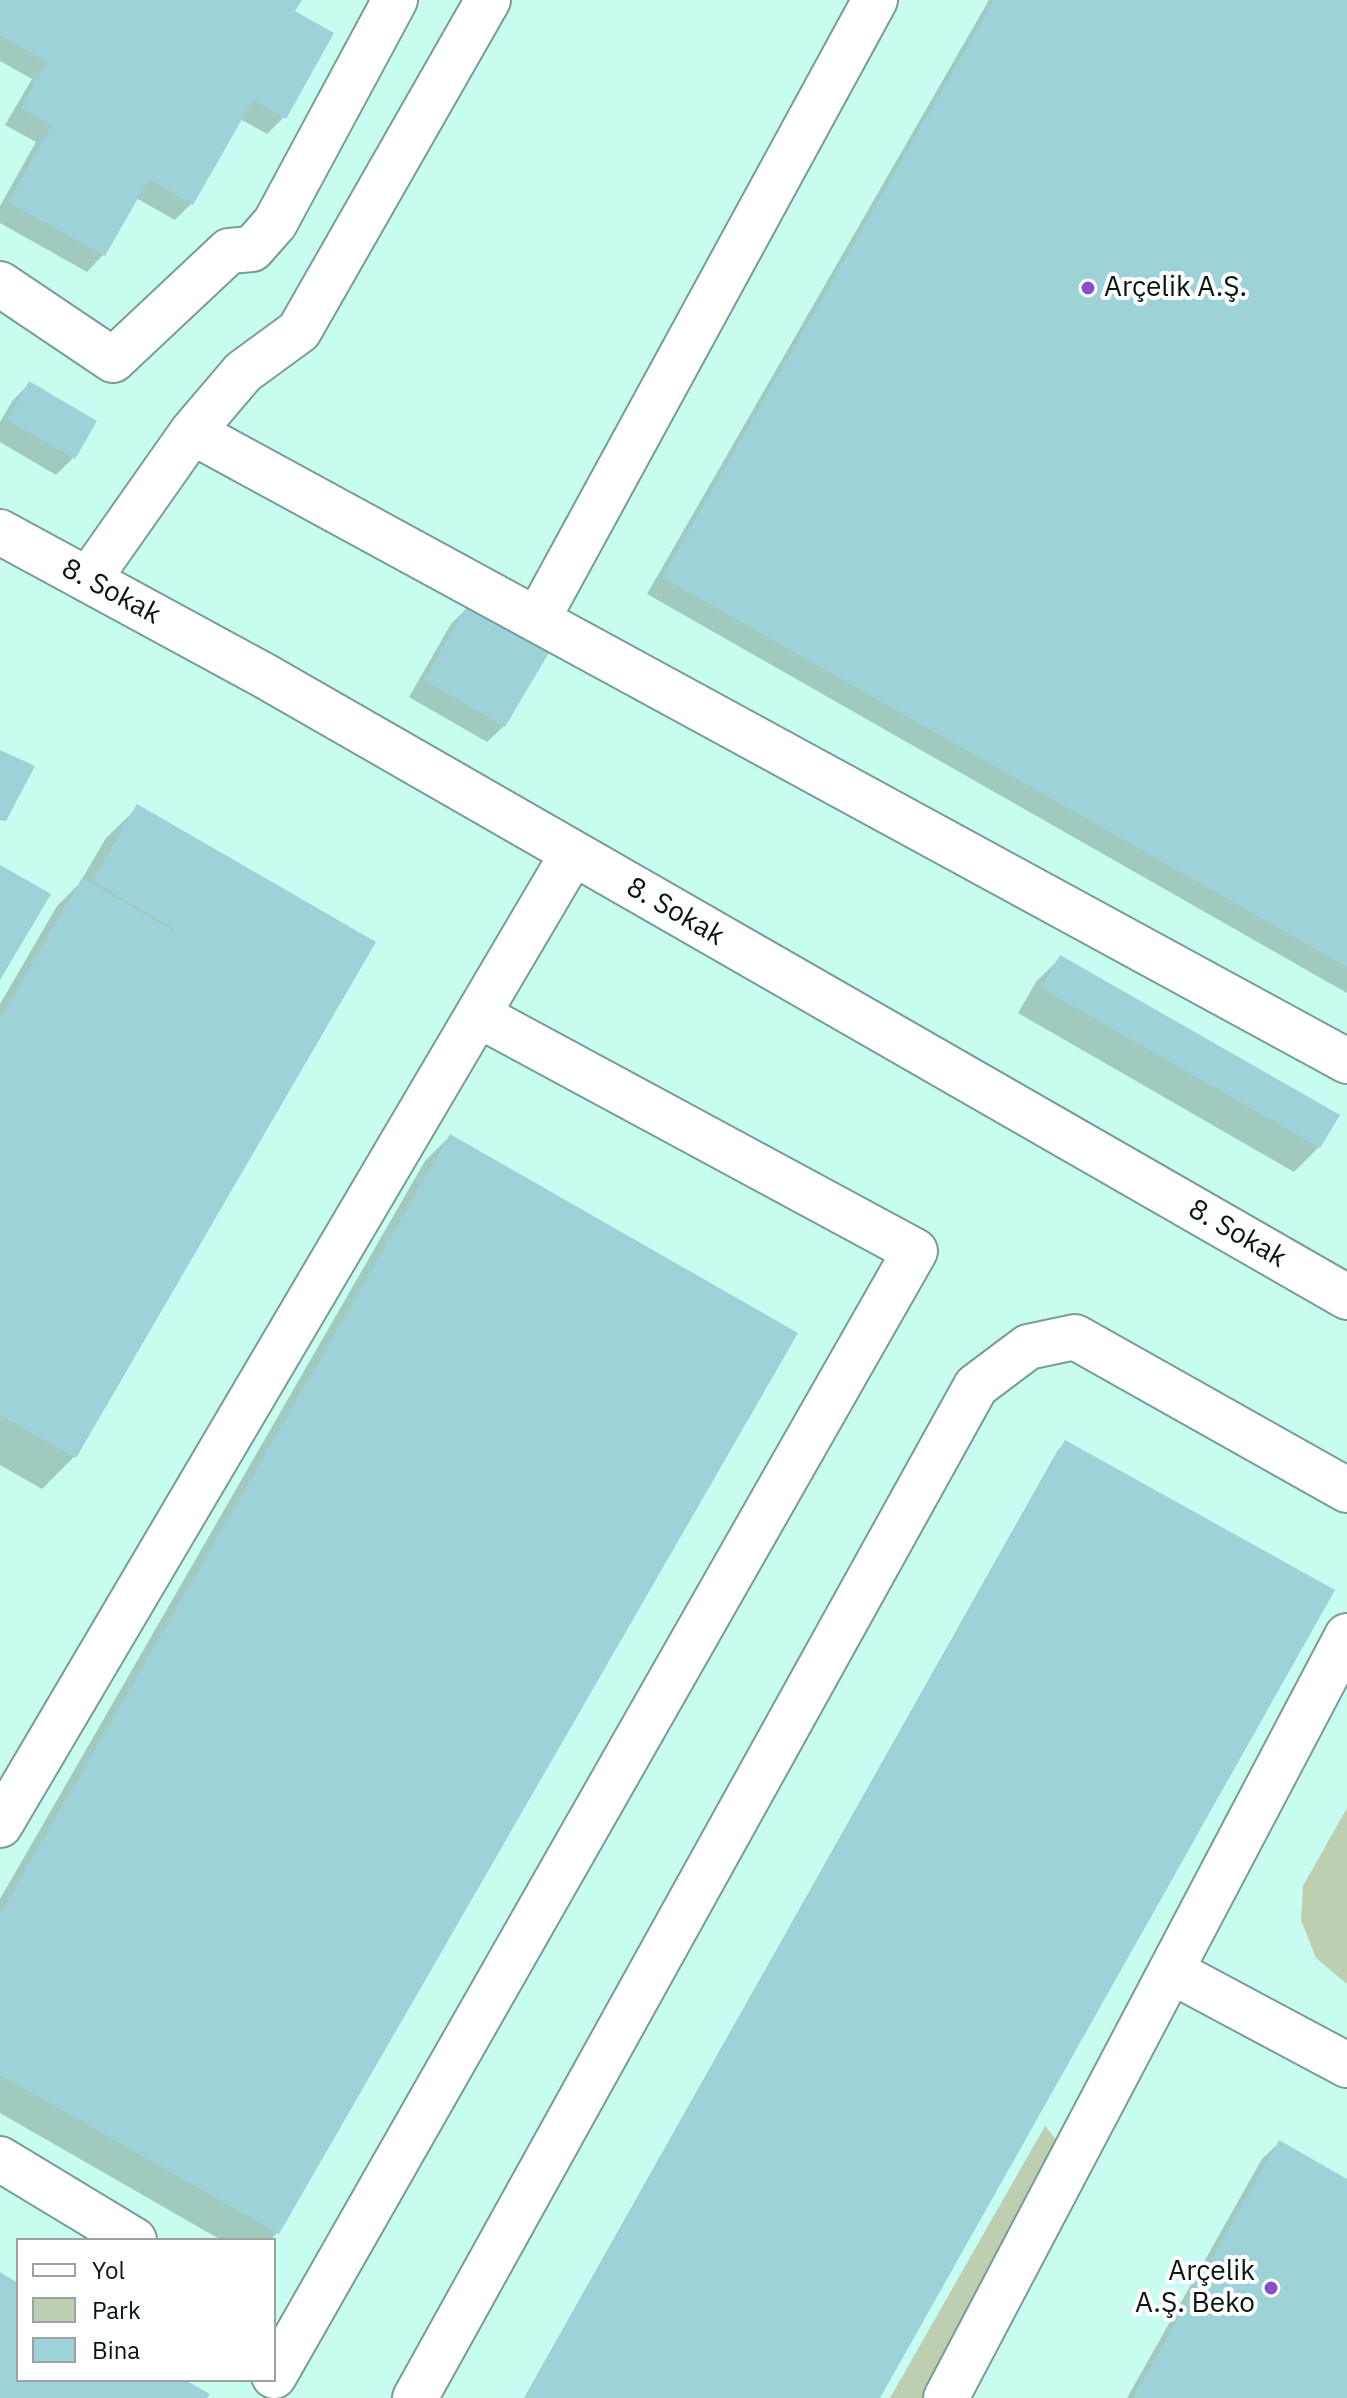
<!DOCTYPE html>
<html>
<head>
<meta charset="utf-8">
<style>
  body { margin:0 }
  #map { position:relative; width:1347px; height:2398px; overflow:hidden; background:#edfdf9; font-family:"IBM Plex Sans",sans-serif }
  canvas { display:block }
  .legend { position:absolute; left:16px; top:2238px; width:260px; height:144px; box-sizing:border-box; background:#fff; border:2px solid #9ca2a1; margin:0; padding:10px 14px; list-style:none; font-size:24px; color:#071613 }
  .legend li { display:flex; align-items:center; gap:16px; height:40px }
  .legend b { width:40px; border:2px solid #9ca2a1 }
</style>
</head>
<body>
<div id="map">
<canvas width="1347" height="2398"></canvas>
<ul class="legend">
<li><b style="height:10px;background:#fff"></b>Yol</li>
<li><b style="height:22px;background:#beceb0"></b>Park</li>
<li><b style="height:22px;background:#9dd2d8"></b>Bina</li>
</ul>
</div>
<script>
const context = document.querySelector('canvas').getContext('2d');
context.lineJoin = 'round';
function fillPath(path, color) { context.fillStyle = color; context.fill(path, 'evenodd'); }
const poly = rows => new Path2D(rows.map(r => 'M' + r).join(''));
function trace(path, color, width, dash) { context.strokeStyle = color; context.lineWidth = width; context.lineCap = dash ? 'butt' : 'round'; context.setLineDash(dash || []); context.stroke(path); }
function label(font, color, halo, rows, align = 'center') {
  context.font = font + ' "IBM Plex Sans",sans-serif'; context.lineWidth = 8; context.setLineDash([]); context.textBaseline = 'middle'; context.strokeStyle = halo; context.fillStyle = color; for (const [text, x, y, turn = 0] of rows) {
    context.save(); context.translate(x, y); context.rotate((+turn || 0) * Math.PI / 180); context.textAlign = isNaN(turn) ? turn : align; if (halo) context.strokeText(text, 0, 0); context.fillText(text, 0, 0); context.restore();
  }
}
const built = poly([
  [0,0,1347,0,1347,2398,0,2398],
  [18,2240,274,2240,274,2380,18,2380]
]);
const green = poly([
  [1347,1808,1347,1984,1316,1958,1301,1920,1303,1886],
  [1045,2126,1072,2159,952,2398,890,2398]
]);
const shadow = poly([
  [0,0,299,0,293,12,284,117,267,134,240,119,192,203,175,220,136,198,103,255,87,272,0,223,0,206,36,142,5,125,32,79,0,61],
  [989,0,1347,0,1347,993,647,594],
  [30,383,95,422,73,458,56,475,0,442,0,422,13,400],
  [468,607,504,726,487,742,409,697,451,624],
  [138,807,373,943,74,1457,42,1489,0,1465,0,1004,57,906,79,884,106,838],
  [1061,957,1319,1147,1294,1172,1018,1013,1036,982],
  [450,1136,277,2233,270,2240,221,2240,0,2113,0,1899,425,1161],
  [1066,1442,878,2398,524,2398,1058,1450],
  [1279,2143,1347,2181,1347,2398,1127,2398,1262,2159]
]);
const building = poly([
  [0,0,302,0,295,11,334,33,286,119,253,100,193,205,149,179,105,256,8,202,52,125,21,108,47,62,0,35],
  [994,0,1347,0,1347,967,662,577],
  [29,381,97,421,75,459,7,420],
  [468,604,550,651,505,727,424,680],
  [0,750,35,766,6,821,0,820],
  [137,804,376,942,76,1458,0,1415,0,1019,82,878,172,930,173,928,92,881],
  [0,865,51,894,0,980],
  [1060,955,1340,1115,1320,1148,1041,988],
  [450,1134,798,1333,279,2234,0,2075,0,1914],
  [1065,1440,1335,1590,880,2398,525,2398],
  [1279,2140,1347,2179,1347,2398,1133,2398],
  [0,2272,18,2283,18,2380,185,2380,210,2394,207,2398,0,2398]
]);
const minor = poly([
  [0,284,113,360,229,251,252,249,275,223,395,0],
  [192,432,1347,1061],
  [0,532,265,676,1347,1297],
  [88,580,192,432,243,372,299,331,488,0],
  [537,620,875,0],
  [0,1825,573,853],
  [1171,1971,1347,2065],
  [0,2159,134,2240],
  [274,2376,915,1251,478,1015],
  [415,2398,976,1386,1028,1347,1075,1337,1347,1490],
  [946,2398,1347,1636]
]);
const markers = [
  [1088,288,8,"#8750c8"],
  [1271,2288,8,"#8750c8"]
];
const poiNames = [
  ["Arçelik A.Ş.",1104,288],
  ["Arçelik",1255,2272,"right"],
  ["A.Ş. Beko",1255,2304,"right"]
];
const streetNames = [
  ["8. Sokak",111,592,28],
  ["8. Sokak",675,912,30],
  ["8. Sokak",1237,1234,30]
];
fillPath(built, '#c9fcf1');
fillPath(green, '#beceb0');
fillPath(shadow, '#0003');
fillPath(building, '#9dd2d8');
trace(minor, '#779d95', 48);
trace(minor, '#fff', 44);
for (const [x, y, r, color] of markers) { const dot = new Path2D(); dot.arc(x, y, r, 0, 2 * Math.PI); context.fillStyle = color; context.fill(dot); trace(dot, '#fff', 3); }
label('28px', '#071613', '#fff', poiNames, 'left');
label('28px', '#071613', '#fff', streetNames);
</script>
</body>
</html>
